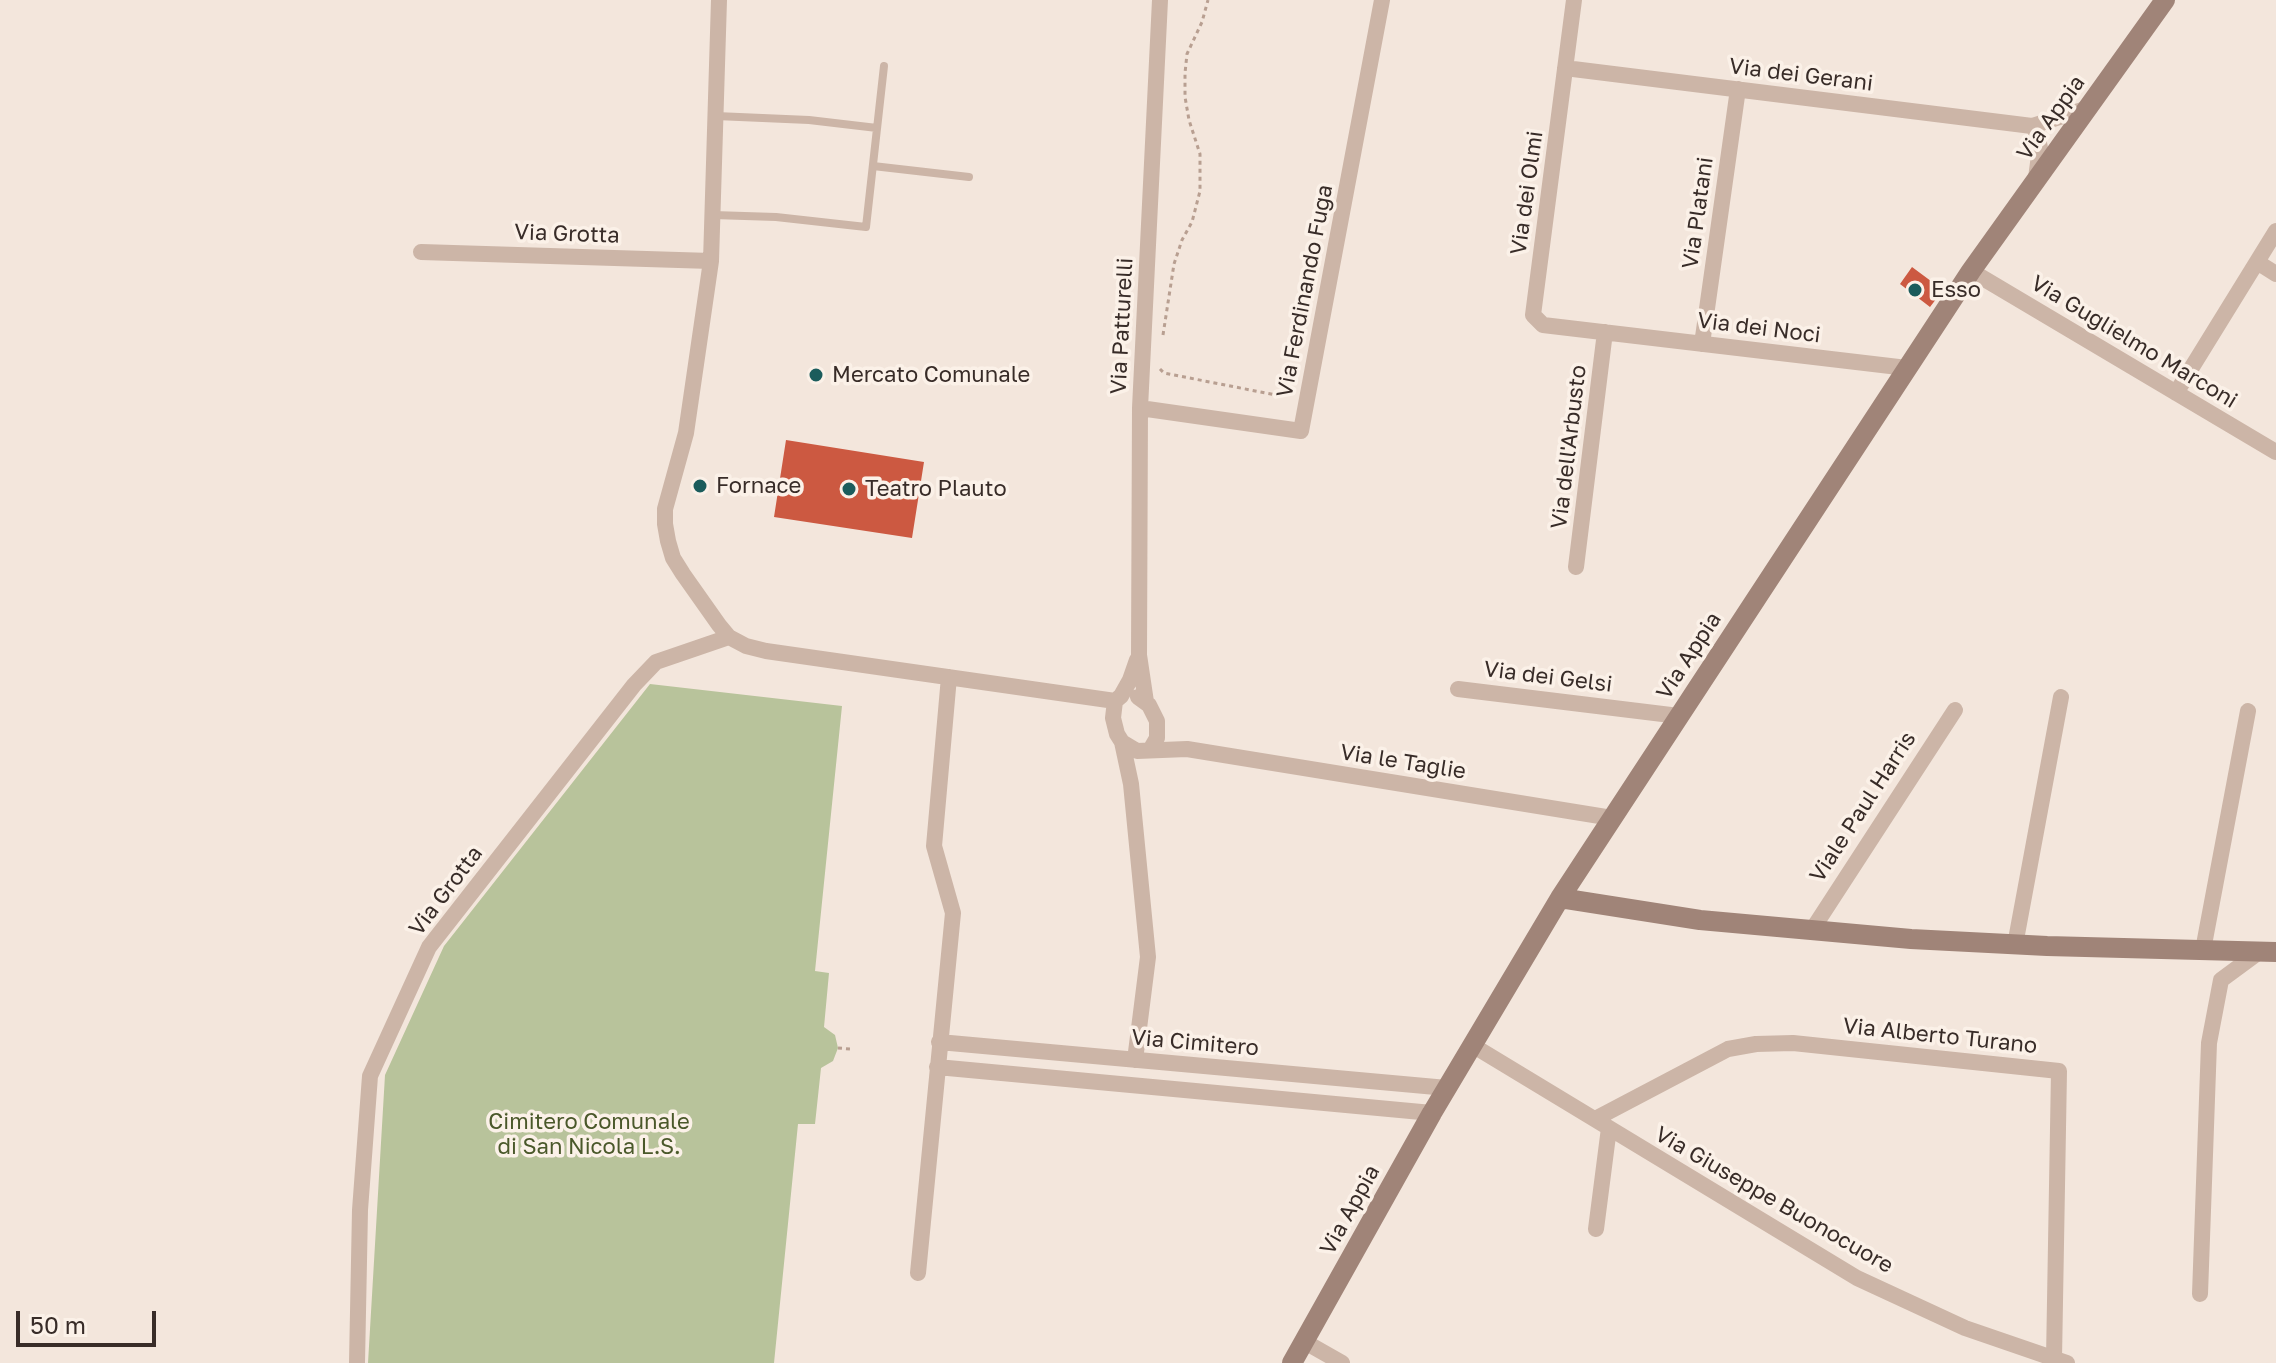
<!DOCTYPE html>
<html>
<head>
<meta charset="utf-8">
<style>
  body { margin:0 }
  #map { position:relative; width:2276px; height:1363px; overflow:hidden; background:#f3e6dc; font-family:"Golos Text",sans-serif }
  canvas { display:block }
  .scale { position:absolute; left:16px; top:1311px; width:140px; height:36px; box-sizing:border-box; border:4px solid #382c28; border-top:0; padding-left:10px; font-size:24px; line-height:28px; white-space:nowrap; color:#382c28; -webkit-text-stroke:6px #fbf1e8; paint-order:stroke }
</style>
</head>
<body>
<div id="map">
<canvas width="2276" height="1363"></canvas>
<div class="scale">50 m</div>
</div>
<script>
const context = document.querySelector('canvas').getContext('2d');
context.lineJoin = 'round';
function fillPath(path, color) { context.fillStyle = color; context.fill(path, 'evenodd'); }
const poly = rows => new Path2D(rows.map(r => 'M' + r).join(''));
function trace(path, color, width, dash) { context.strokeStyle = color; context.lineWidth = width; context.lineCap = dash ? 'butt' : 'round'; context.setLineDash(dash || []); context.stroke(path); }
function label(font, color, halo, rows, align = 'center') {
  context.font = font + ' "Golos Text",sans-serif'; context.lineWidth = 7; context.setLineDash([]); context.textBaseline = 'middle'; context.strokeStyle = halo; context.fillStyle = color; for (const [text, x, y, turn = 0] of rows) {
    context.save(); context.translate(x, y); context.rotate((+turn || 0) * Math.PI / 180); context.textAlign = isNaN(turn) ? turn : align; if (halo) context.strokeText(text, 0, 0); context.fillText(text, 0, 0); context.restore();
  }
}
const green = poly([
  [650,684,842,706,815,971,829,973,824,1027,835,1035,838,1048,833,1061,821,1068,815,1124,798,1124,774,1363,368,1363,385,1075,444,946]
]);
const building = poly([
  [1912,267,1943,290,1930,307,1900,284],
  [786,440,924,462,912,538,774,517]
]);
const path = poly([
  [1163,335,1174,264,1182,240,1192,222,1200,191,1200,154,1189,120,1185,97,1185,73,1187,54,1202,22,1208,0],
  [1160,369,1164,373,1281,396,1292,391],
  [838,1048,850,1049]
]);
const lane = poly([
  [716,116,809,120,877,128],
  [873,166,969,177],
  [713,215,776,217,866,227,884,66]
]);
const street = poly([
  [719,0,711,261,686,433,665,509,665,524,668,541,673,558,683,574,719,625,729,637,746,646,766,651,1115,701],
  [1574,0,1533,315,1543,325,1907,368],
  [1565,68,2032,126,2088,108],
  [2032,126,2037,133,2040,148,2036,178],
  [421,252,711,261],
  [2257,262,2276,274],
  [1971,271,2276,452],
  [1702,344,1738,89],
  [2176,393,2276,231],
  [1140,408,1301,431,1382,0],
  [1576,567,1605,332],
  [1458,689,1679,716],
  [1138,697,1149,705,1157,721,1157,738,1150,750],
  [1146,702,1139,655,1140,408,1160,0],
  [1122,742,1137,751,1187,749,1612,818],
  [1812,930,1955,710],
  [2015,945,2061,697],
  [2203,950,2248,711],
  [939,1042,1447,1088],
  [1472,1045,1857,1278,1965,1328,2067,1363],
  [1135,1060,1148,957,1131,784,1122,742,1117,734,1113,718,1115,701,1121,696,1130,680,1137,660],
  [937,1067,1432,1113],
  [1595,1119,1728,1049,1756,1044,1793,1043,2059,1071,2054,1359],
  [1596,1229,1609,1128],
  [918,1273,953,913,934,846,949,677],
  [2200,1294,2209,1043,2221,980,2259,952],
  [1305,1342,1342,1363],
  [357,1363,360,1210,370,1076,429,947,634,685,656,662,729,637]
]);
const secondary = poly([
  [1560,898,1700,920,1911,939,2047,946,2276,952],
  [1292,1363,1432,1113,1560,898,1971,271,2165,0]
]);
const markers = [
  [1915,290,8,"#1b5c5c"],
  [816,375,8,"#1b5c5c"],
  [700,486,8,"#1b5c5c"],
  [849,489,8,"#1b5c5c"]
];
const streetNames = [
  ["Via dei Gerani",1801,75,7],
  ["Via Appia",2051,118,-54],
  ["Via dei Olmi",1527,193,-82],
  ["Via Platani",1698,213,-82],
  ["Via Grotta",567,234,2],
  ["Via Ferdinando Fuga",1305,291,-79],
  ["Via Patturelli",1122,326,-87],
  ["Via dei Noci",1759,328,7],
  ["Via Guglielmo Marconi",2134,342,31],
  ["Via dell'Arbusto",1569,447,-83],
  ["Via Appia",1689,656,-57],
  ["Via dei Gelsi",1548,677,7],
  ["Via le Taglie",1403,762,9],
  ["Viale Paul Harris",1863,807,-57],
  ["Via Grotta",446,891,-53],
  ["Via Alberto Turano",1940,1036,6],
  ["Via Cimitero",1195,1043,5],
  ["Via Giuseppe Buonocuore",1774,1200,30],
  ["Via Appia",1350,1210,-61]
];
const poiNames = [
  ["Esso",1931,290],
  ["Mercato Comunale",832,375],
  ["Fornace",716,486],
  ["Teatro Plauto",865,489]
];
const parkNames = [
  ["Cimitero Comunale",589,1122],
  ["di San Nicola L.S.",589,1147]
];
fillPath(green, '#b8c39b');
fillPath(building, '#cc5941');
trace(path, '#b89f91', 3, [4, 4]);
trace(lane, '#ccb5a7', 8);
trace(street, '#ccb5a7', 16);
trace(secondary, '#a08478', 20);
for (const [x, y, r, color] of markers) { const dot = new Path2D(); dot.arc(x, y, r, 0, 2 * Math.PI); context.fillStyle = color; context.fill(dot); trace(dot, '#fbf1e8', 3); }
label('22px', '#382c28', '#fbf1e8', streetNames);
label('22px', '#382c28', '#fbf1e8', poiNames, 'left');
label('22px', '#4a582a', '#fbf1e8', parkNames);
</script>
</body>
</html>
